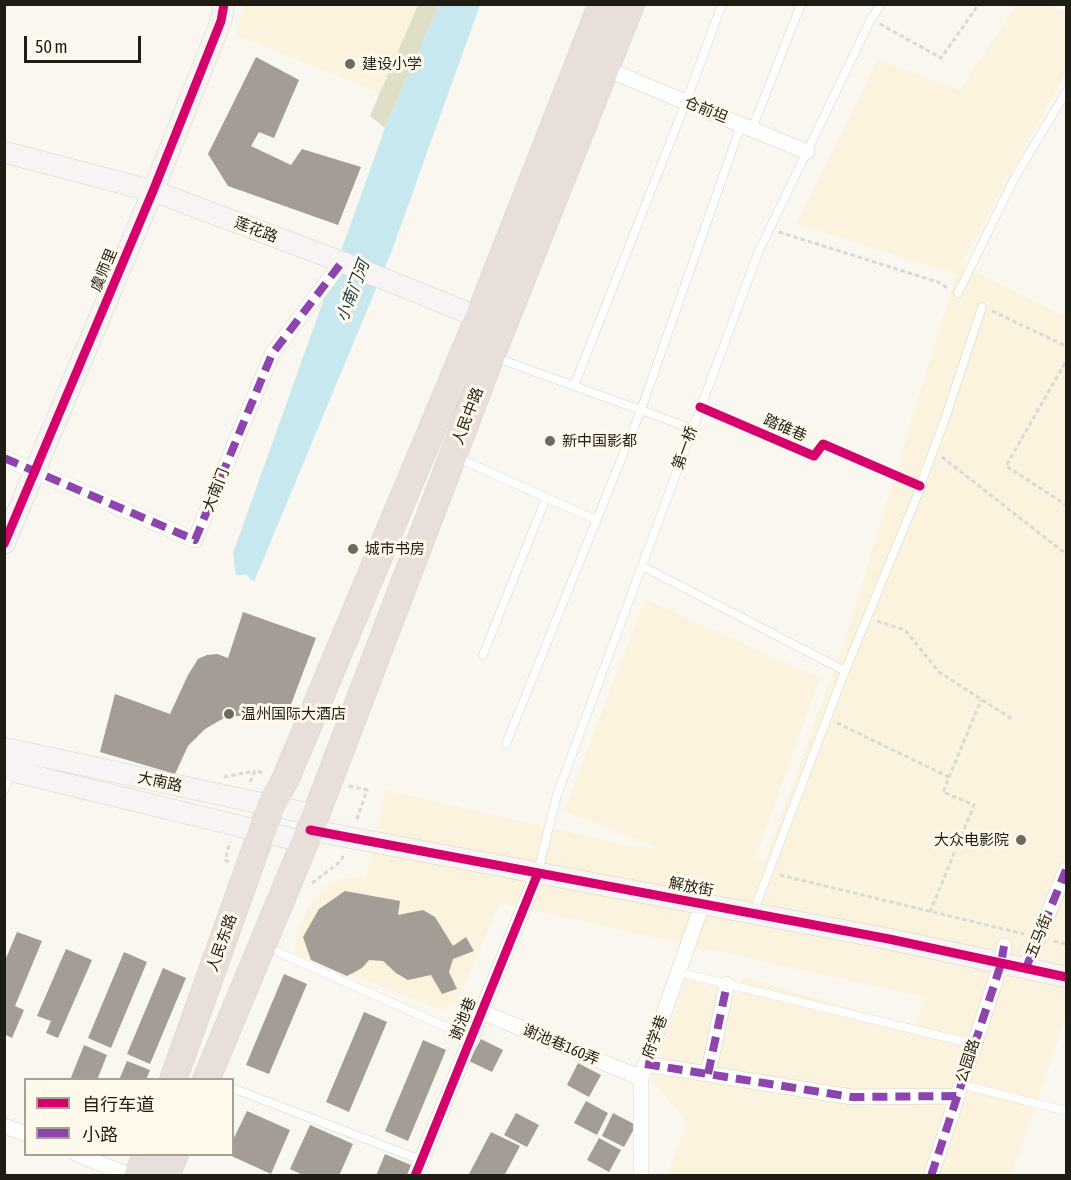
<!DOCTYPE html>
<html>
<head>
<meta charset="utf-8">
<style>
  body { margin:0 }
  #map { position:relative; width:1071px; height:1180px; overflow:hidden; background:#faf7f0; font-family:"Asap Condensed","Noto Sans SC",sans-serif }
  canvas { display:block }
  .frame { position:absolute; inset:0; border:6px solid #1f1c13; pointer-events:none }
  .legend { position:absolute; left:24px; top:1078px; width:210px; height:78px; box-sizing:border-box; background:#fff9eb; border:2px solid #a5a195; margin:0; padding:8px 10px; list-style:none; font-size:18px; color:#1f1c13 }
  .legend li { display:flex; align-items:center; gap:12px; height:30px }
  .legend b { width:30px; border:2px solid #a5a195 }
  .scale { position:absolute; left:24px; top:36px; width:117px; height:27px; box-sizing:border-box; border:3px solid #1f1c13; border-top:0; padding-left:8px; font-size:18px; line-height:21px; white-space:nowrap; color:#1f1c13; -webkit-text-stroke:4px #fff9eb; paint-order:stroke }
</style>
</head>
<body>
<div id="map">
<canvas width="1071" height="1180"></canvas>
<div class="frame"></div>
<ul class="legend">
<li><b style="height:8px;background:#d6006c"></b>自行车道</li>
<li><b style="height:8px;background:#8e44ad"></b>小路</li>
</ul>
<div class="scale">50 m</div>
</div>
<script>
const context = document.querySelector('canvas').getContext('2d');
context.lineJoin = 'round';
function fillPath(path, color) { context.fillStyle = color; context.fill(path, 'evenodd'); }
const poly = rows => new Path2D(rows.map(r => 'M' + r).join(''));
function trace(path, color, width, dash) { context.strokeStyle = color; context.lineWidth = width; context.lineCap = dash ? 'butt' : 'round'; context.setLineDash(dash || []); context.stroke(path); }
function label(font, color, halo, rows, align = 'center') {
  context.font = font + ' "Asap Condensed","Noto Sans SC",sans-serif'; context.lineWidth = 6; context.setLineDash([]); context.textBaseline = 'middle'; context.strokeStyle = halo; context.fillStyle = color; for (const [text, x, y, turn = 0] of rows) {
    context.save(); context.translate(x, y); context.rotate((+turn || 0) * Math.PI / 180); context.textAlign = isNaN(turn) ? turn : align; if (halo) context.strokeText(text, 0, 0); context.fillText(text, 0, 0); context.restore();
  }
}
const built = poly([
  [245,5,245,4,418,5,380,93,235,35],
  [1017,5,1048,5,1066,13,1066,72,961,265,1064,316,1066,312,1066,1016,1012,1175,680,1176,668,1172,687,1122,651,1080,686,979,737,992,743,977,916,1027,924,997,500,903,457,1002,441,1010,296,953,295,943,308,906,332,880,366,876,385,790,630,846,662,849,564,811,645,599,820,678,755,859,765,860,844,643,956,274,796,224,878,59,959,90]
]);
const green = poly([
  [418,5,439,5,385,128,370,116]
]);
const water = poly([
  [439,5,480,5,391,253,254,582,246,575,236,575,233,553,385,128]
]);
const building = poly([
  [256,57,299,80,274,138,259,132,251,146,291,165,302,149,361,167,338,225,228,186,208,154],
  [243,612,316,638,284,723,263,716,245,715,224,718,205,729,188,746,175,774,100,752,115,694,170,714,188,675,198,659,207,655,217,654,228,658],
  [345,891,400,901,398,915,423,910,435,917,453,946,466,937,474,951,453,959,449,972,457,989,442,994,431,975,408,980,396,973,383,961,369,960,362,968,347,976,311,960,303,937,319,909],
  [17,932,42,941,15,1006,24,1010,12,1038,4,1034,4,963],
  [66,949,92,960,58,1038,46,1033,51,1021,37,1016],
  [124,952,147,962,111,1048,88,1038],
  [163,968,186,978,150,1064,127,1054],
  [284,974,307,984,269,1074,246,1065],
  [364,1012,387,1022,349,1112,326,1102],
  [481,1039,503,1050,492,1072,469,1061],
  [423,1040,446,1050,408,1141,385,1131],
  [84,1045,107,1055,97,1080,70,1080],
  [127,1061,150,1070,146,1080,119,1080],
  [578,1063,601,1075,589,1097,567,1085],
  [586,1101,608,1113,597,1135,574,1123],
  [247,1111,290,1130,271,1174,227,1154,232,1154,232,1142],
  [516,1113,539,1125,527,1147,504,1135],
  [613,1113,636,1125,624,1147,602,1136],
  [310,1125,353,1144,339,1176,305,1176,290,1169],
  [491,1132,520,1146,504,1176,472,1176,469,1174],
  [599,1138,621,1150,609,1172,587,1160],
  [385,1154,413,1166,408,1176,376,1176]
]);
const path = poly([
  [880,24,941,58,979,4],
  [779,232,938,282,949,289],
  [992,311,1066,346],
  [1065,363,1006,466,1066,505],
  [942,457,1066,554],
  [877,621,905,630,939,672,1012,719],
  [837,723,949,777],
  [224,777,255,771],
  [250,782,255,771,265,773],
  [349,786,367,790,356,822],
  [229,862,225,860,230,842],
  [780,875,1024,934],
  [312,883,341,861,344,854],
  [930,912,974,805,943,792,981,700],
  [1054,941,1066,944]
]);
const lane = poly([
  [752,129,801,4],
  [958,293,1015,177,1066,92],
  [494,357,693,429],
  [574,386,686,102,722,4],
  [458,458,596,520],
  [642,566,845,671],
  [483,655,546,498],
  [506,744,641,410,741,125],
  [4,790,11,772],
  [538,871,557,795,758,253,871,19,881,4],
  [753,913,845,671,922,484,920,486,944,422,982,307],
  [278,952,471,1038],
  [678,972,973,1044],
  [960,1084,1066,1111],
  [232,1088,421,1160]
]);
const street = poly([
  [606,69,807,152],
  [4,458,195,540,272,354,342,262],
  [1026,968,1066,870],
  [482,1012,641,1078],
  [645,1064,852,1097,957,1096],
  [708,1074,727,984],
  [4,1126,26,1134],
  [77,1154,130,1176],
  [415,1176,538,873],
  [641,1176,641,1078,702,905],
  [931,1176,1001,964,1004,946]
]);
const secondary = poly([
  [4,152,153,191,342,262,493,323],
  [4,544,153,191,221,21,224,4],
  [4,748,315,815],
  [4,769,305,842],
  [310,830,889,939,1066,977]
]);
const highway = poly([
  [173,1080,271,806,286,778,479,317,602,4],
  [206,1080,310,830,491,356,631,4],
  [138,1176,146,1154],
  [166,1176,175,1154]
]);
const quiet = poly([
  [4,458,195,540,272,354,342,262],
  [1026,968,1066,870],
  [645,1064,852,1097,957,1096],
  [708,1074,727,984],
  [931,1176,1001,964,1004,946]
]);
const cycleway = poly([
  [700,407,814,456,823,444,920,486],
  [4,544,153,191,221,21,224,4],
  [310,830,889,939,1066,977],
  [415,1176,538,873]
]);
const markers = [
  [350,64,6,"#6c6960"],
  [550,441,6,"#6c6960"],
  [353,549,6,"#6c6960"],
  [229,714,6,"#6c6960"],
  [1021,840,6,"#6c6960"]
];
const poiNames = [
  ["建设小学",362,64],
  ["新中国影都",562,441],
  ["城市书房",365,549],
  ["温州国际大酒店",241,714],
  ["大众电影院",1009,840,"right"]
];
const streetNames = [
  ["仓前坦",706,110,22],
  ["莲花路",256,230,21],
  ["虞师里",104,270,-67],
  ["人民中路",468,416,-69],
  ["踏碓巷",785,428,24],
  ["第一桥",685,448,-70],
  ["大南门",216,490,-68],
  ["大南路",160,782,12],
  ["解放街",691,887,11],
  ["五马街",1039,936,-68],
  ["人民东路",222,943,-70],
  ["谢池巷",463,1019,-68],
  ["府学巷",655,1037,-70],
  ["谢池巷160弄",561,1045,23],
  ["公园路",968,1061,-72]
];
const waterNames = [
  ["小南门河",353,291,-69]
];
fillPath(built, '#fbf3de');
fillPath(green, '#dfdfc8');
fillPath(water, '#c8e8ef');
fillPath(building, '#a49d96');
trace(lane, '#d6d3cb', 9);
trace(street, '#d6d3cb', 16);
trace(secondary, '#d6d3cb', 22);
trace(highway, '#d5d3cf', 28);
trace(path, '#dad9d6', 3, [4.5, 3]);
trace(lane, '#fefefd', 8);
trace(street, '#fefefd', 15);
trace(secondary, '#f7f4f3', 21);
trace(highway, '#e8deda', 27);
trace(quiet, '#8e44ad', 8, [15, 8]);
trace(cycleway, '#d6006c', 9);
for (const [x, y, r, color] of markers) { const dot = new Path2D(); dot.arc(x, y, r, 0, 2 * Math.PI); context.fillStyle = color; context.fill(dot); trace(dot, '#fff9eb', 2); }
label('15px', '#1f1c13', '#fff9eb', poiNames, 'left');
label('15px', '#1f1c13', '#fff9eb', streetNames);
label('italic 16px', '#08343f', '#fff9eb', waterNames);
</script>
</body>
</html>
